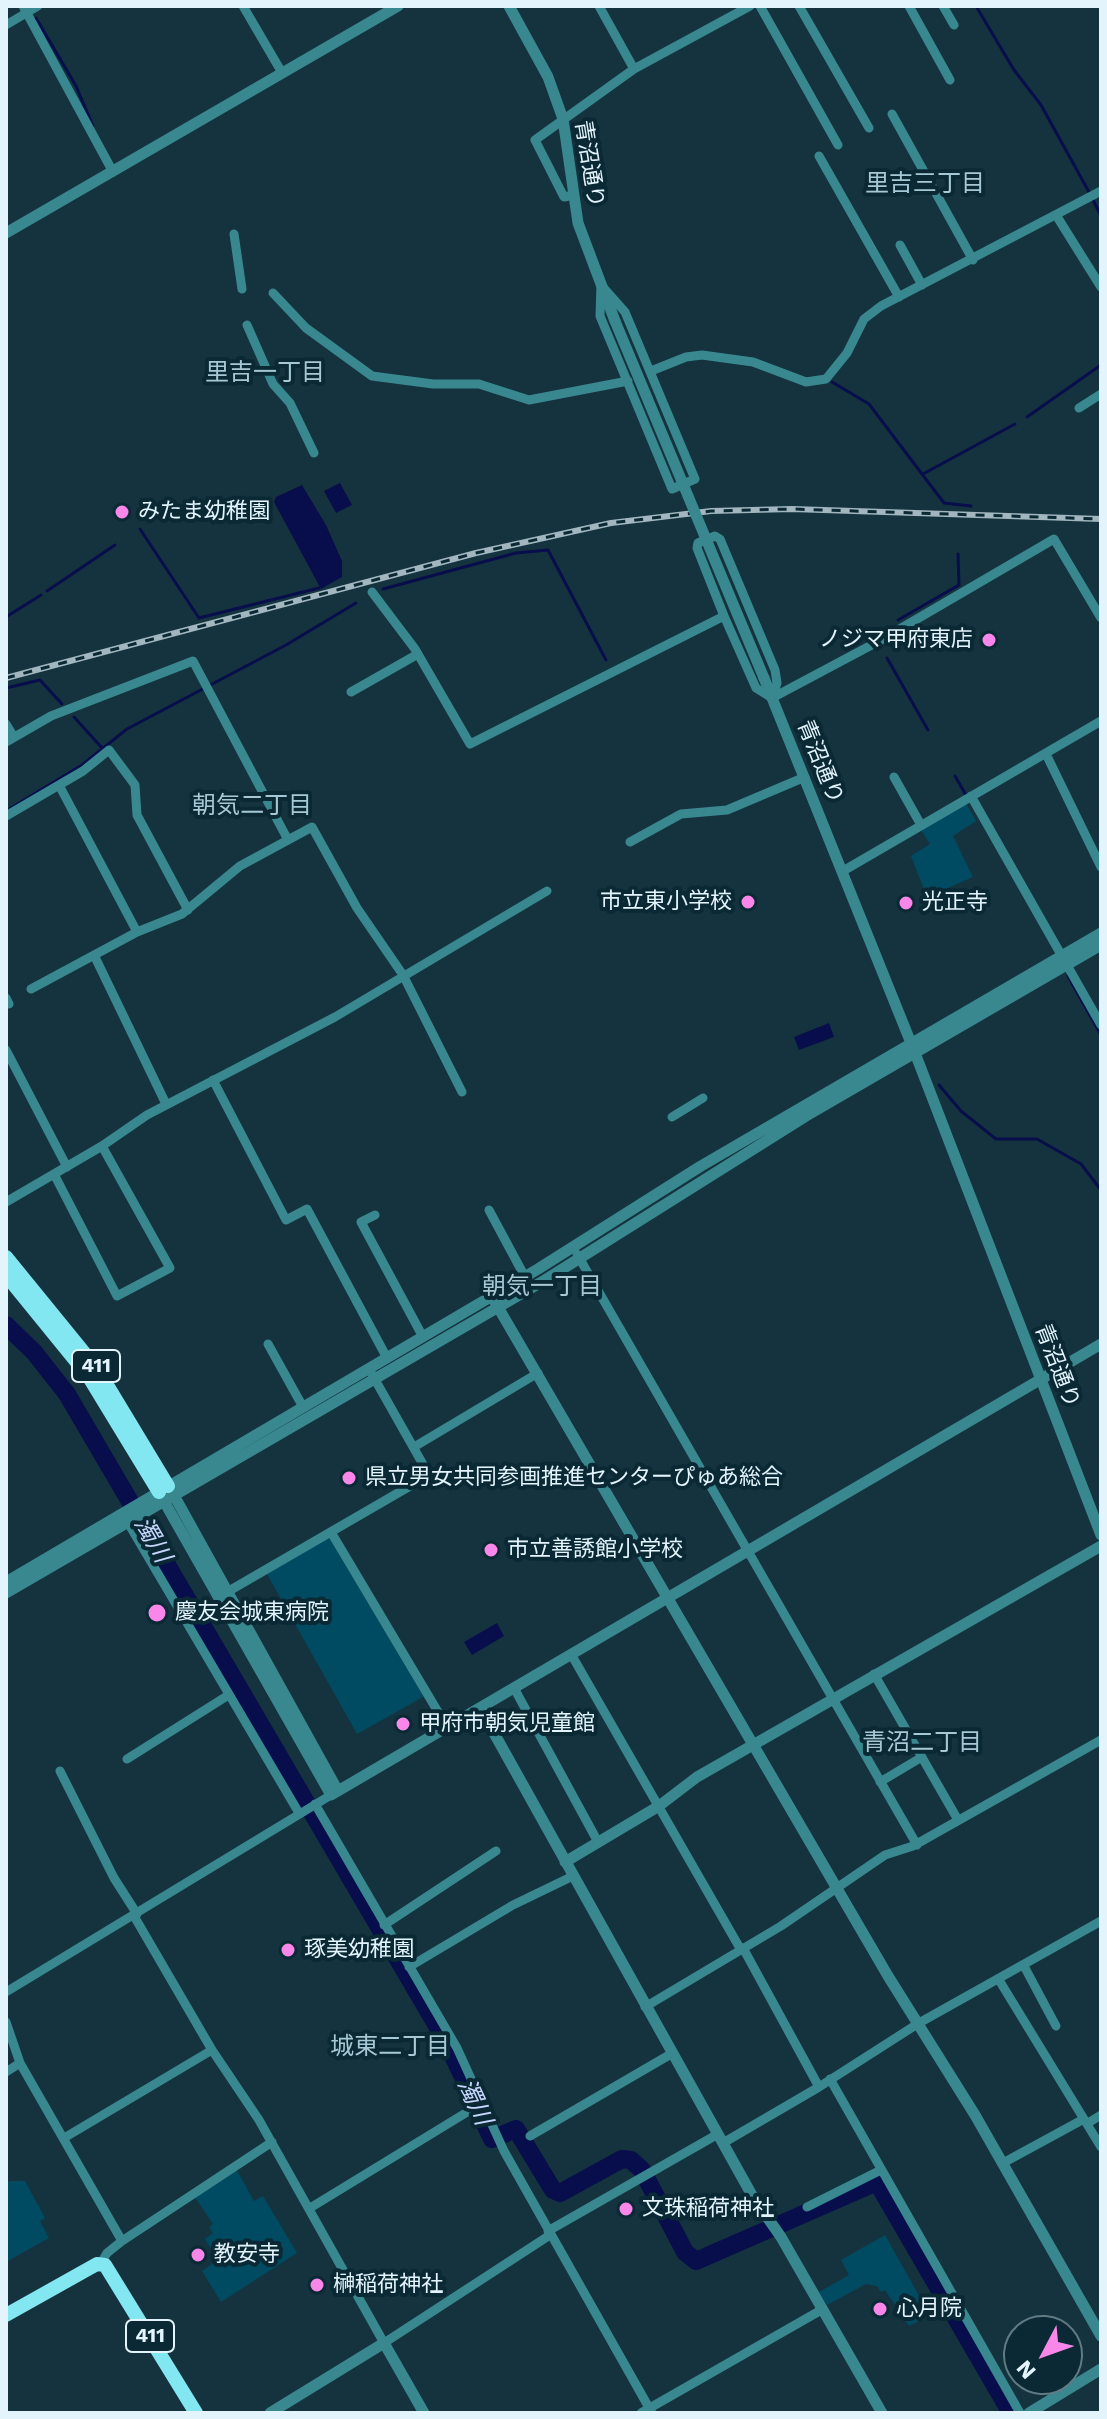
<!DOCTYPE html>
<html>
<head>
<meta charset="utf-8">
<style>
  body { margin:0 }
  #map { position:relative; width:1107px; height:2419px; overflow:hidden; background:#15333e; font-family:"Work Sans",sans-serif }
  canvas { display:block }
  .frame { position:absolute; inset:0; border:8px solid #e3f4fc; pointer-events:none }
  .north { position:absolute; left:1003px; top:2315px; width:80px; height:80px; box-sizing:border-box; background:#0a2934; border:2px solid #617a84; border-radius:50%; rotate:229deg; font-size:22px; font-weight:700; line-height:32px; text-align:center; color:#e3f4fc }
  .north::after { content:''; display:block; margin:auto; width:28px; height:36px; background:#f987e9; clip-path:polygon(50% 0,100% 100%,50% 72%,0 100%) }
</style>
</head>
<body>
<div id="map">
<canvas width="1107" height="2419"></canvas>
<div class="frame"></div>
<div class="north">N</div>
</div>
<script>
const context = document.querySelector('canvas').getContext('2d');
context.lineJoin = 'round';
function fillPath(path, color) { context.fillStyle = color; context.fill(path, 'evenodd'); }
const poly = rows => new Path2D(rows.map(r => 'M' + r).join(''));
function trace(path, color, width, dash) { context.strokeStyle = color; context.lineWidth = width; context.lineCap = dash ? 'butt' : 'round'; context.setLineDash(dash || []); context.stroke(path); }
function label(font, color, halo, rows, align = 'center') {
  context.font = font + ' "Work Sans","Noto Sans JP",sans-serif'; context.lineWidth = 8; context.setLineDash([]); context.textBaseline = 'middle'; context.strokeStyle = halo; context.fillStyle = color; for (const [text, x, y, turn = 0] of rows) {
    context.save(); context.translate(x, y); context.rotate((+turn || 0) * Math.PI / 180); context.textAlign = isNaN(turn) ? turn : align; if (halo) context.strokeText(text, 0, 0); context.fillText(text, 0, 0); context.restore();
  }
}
const green = poly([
  [966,803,976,821,953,836,973,877,927,897,911,856,930,844,921,830],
  [329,1538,333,1540,425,1696,357,1734,267,1574],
  [235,2167,254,2201,263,2196,297,2253,221,2302,202,2271,218,2260,205,2239,213,2233,209,2227,213,2224,194,2196],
  [10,2181,25,2181,45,2218,40,2221,49,2238,6,2262,6,2183],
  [885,2235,922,2301,916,2305,923,2319,909,2326,885,2290,881,2292,877,2286,866,2284,827,2305,819,2292,849,2275,841,2260]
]);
const water = poly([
  [340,483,352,505,336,513,324,491],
  [302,485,326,525,342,561,342,577,321,589,274,502,276,497],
  [829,1023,834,1037,799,1050,794,1037],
  [497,1623,504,1636,472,1655,464,1642]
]);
const stream = poly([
  [976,6,1014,70,1041,105,1089,192],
  [36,18,76,86,93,126],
  [1093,200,1101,216],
  [832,382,869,404,944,503,971,506],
  [1027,417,1101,365],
  [923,474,1015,424],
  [140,529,199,618,319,588],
  [383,589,516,553,548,550,606,660],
  [47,591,115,545],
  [6,617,41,595],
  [898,620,959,585,958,554],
  [887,658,928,730],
  [6,688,40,680,62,704],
  [74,717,103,749],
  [955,776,966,795],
  [6,811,82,765,127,729,286,645,356,603],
  [1068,976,1101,1035],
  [939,1085,961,1111,996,1139,1037,1139,1081,1164,1101,1190]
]);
const river = poly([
  [6,1325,34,1352,67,1394,447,2043,492,2139,516,2129,553,2190,560,2193,622,2159,631,2160,642,2170,685,2252,696,2261,877,2182,1011,2413]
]);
const minor = poly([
  [23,6,113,172],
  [243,6,281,71],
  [599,6,634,69],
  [760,6,838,145],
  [799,6,869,128],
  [909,6,950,80],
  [943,6,954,25],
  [6,25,38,6],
  [892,114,973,260],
  [819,156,899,297],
  [574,195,564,197,535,140,634,69,750,6],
  [1056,215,1101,287],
  [234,234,242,289],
  [900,245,922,285],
  [601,285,625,312,695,479,672,489,600,316,601,285],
  [273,293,306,328,372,376,433,384,479,384,529,400,628,381],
  [247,325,273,384,290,403,314,453],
  [651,371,686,357,702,355,753,362,806,382,826,379,847,353,864,319,881,306,1101,191],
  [1079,408,1101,394],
  [372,592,415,649,470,744,724,616,756,688,772,698,881,640,1054,539,1101,618],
  [724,616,697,548,698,543,715,536,720,539,775,670,777,683,772,698],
  [351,692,418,654],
  [6,724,14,737],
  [6,742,51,716,193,661,288,840],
  [1046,754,1101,867],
  [894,777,921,825],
  [59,785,137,932],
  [971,796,1101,1025],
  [6,816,83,771,109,750,135,785,137,815,188,910],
  [630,842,681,814,727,810,805,777],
  [843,871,1101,721],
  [94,955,166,1104],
  [31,989,137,932,182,914,240,866,312,827,357,908,403,975,462,1092],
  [6,998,9,1004],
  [6,1050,67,1167],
  [213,1080,286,1220,307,1209,387,1358],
  [672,1117,703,1098],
  [54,1174,117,1296,170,1268,102,1146],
  [6,1202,102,1146,147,1115,335,1017,547,891],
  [489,1210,525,1277],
  [375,1215,361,1222,423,1337],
  [577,1254,917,1845],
  [268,1344,303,1407],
  [414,1447,538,1373],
  [124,1516,299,1813],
  [331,1532,447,1727],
  [222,1595,429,1475,369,1369],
  [571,1654,741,1950],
  [874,1674,958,1820],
  [514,1688,598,1842],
  [127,1759,227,1696],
  [60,1771,114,1878,137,1914],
  [880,1782,922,1757],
  [315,1804,457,2048,504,2151,652,2413],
  [134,1916,212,2050,259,2120,384,2343,550,2235],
  [384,1925,496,1851],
  [743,1948,819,2087],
  [1024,1966,1056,2026],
  [409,1967,513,1905,573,1876],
  [999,1980,1101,2147],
  [6,1992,331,1795],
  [645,2007,781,1926,885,1855,913,1846,1101,1740],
  [6,2022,20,2063,122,2241],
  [6,2072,20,2063],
  [830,2079,1020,2413],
  [1088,2123,1101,2115],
  [530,2136,671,2054],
  [64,2138,212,2050],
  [723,2143,819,2087,919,2023,1101,1921],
  [1003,2163,1082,2120],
  [807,2207,881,2170],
  [310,2208,482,2103],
  [548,2231,718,2134],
  [101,2263,107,2253,122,2241,272,2142],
  [641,2413,823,2309]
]);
const tertiary = poly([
  [509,6,548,77,563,119,578,223,615,321],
  [6,233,398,6],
  [764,678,915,1053,1101,1535],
  [495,1302,888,1976,975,2115,1101,2336],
  [171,1490,338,1791],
  [161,1496,331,1795,1101,1344],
  [6,1582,538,1269,701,1166,1101,933],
  [6,1593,545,1280,806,1116,1101,945],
  [480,1708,753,2197,781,2237,882,2413],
  [565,1862,659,1806,697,1777,1101,1546],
  [270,2413,384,2343,424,2413],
  [1029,2413,1101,2369]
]);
const trunk = poly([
  [6,1257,98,1370,168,1486],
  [6,1275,89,1377,159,1492],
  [6,2315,97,2264,105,2265,196,2413]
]);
const rail = poly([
  [6,678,476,553,611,523,711,511,792,509,1101,519]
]);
const tertiaryBridge = poly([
  [615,321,764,678]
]);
const markers = [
  [122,512,8,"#f987e9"],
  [989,640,8,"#f987e9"],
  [748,902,8,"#f987e9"],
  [906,903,8,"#f987e9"],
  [349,1478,8,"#f987e9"],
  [491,1550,8,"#f987e9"],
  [157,1613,10,"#f987e9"],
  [403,1724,8,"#f987e9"],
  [288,1950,8,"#f987e9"],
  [626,2209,8,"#f987e9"],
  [198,2255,8,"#f987e9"],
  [317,2285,8,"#f987e9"],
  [880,2309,8,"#f987e9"]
];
const shields = [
  [96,1366,48],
  [150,2336,48]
];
const shieldNames = [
  ["411",96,1366],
  ["411",150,2336]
];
const streetNames = [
  ["青沼通り",589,164,81],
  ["青沼通り",820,762,68],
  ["青沼通り",1057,1366,69]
];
const poiNames = [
  ["みたま幼稚園",138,512],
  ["ノジマ甲府東店",973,640,"right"],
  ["市立東小学校",732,902,"right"],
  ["光正寺",922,903],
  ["県立男女共同参画推進センターぴゅあ総合",365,1478],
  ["市立善誘館小学校",507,1550],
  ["慶友会城東病院",175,1613],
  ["甲府市朝気児童館",419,1724],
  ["琢美幼稚園",304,1950],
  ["文珠稲荷神社",642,2209],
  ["教安寺",214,2255],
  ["榊稲荷神社",333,2285],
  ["心月院",896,2309]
];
const neighbourhoodNames = [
  ["里吉三丁目",925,184],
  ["里吉一丁目",265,373],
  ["朝気二丁目",252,806],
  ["朝気一丁目",542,1287],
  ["青沼二丁目",922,1743],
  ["城東二丁目",390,2047]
];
const waterNames = [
  ["濁川",152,1540,60],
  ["濁川",474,2102,65]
];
fillPath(green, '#004b62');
fillPath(water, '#070e4b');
trace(stream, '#070e4b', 3);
trace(river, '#070e4b', 18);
trace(minor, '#398890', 9);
trace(tertiary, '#398890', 11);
trace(trunk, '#82e7f1', 14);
trace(rail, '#a1b6bf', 6);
trace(rail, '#0a2934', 3, [9]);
trace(tertiaryBridge, '#398890', 11);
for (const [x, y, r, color] of markers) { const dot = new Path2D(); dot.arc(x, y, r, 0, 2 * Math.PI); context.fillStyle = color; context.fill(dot); trace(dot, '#0a2934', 3); }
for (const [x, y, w] of shields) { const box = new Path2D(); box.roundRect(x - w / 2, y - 16, w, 32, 6); context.fillStyle = '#0a2934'; context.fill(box); trace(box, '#e3f4fc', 2); }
label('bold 20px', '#e3f4fc', null, shieldNames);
label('22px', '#e3f4fc', '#0a2934', streetNames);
label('22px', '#e3f4fc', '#0a2934', poiNames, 'left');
label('24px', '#a6c7d5', '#0a2934', neighbourhoodNames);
label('italic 24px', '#c6d5fc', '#0a2934', waterNames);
</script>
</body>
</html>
